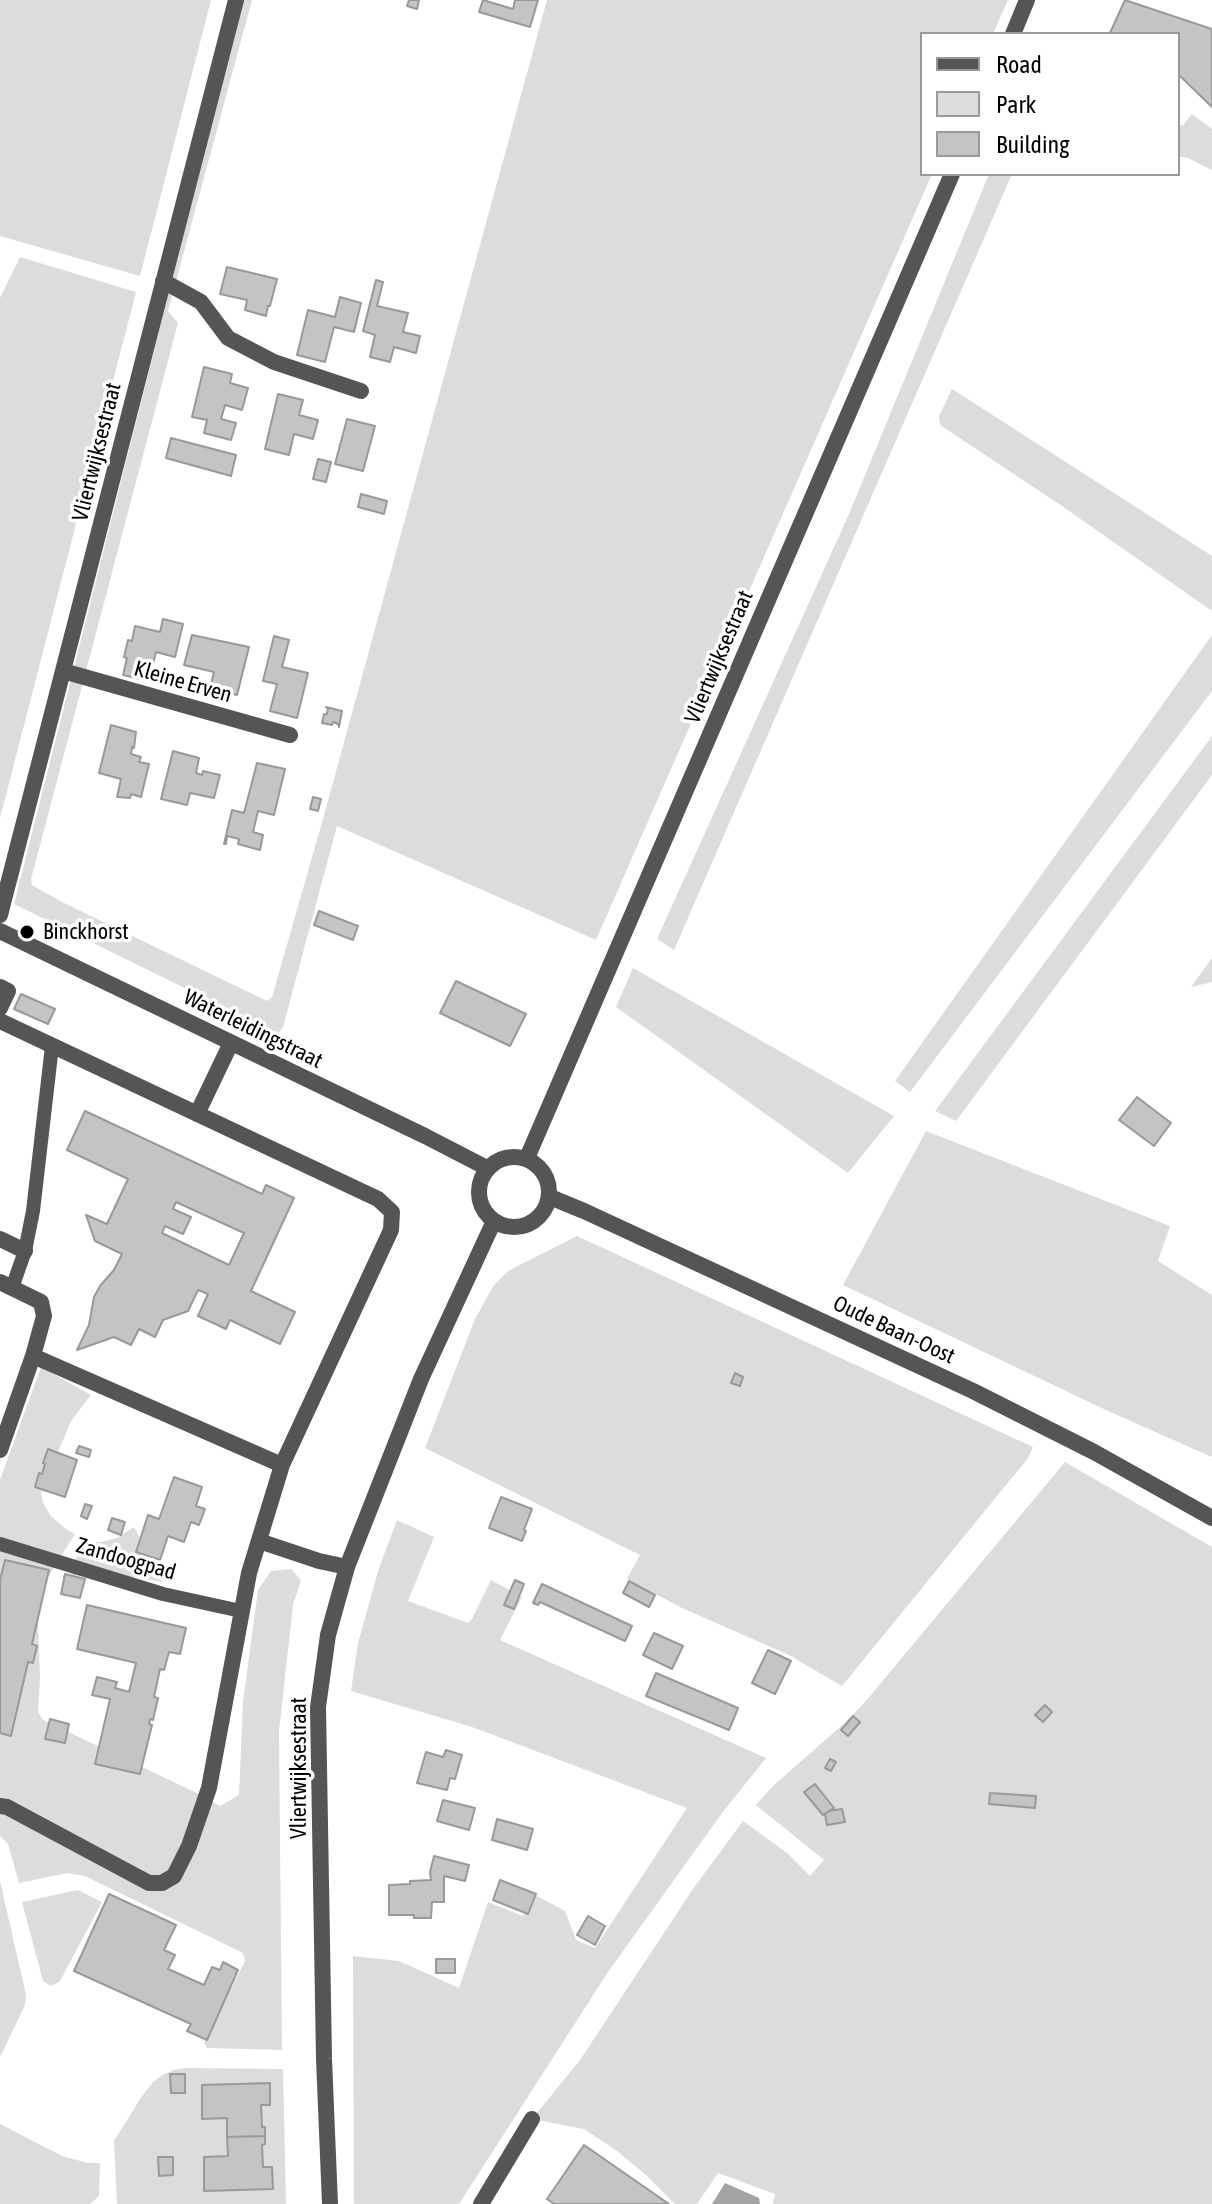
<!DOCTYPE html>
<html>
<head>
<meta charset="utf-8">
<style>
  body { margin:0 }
  #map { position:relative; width:1212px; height:2204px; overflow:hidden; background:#fff; font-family:"Asap Condensed",sans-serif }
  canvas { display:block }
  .legend { position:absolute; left:920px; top:32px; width:260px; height:144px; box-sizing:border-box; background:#fff; border:2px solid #999; margin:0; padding:10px 14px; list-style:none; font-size:24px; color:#000 }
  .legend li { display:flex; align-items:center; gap:16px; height:40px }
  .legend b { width:40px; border:2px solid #999 }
</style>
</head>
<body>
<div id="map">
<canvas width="1212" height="2204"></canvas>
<ul class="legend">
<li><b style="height:10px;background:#555"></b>Road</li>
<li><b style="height:22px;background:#dcdcdc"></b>Park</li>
<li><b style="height:22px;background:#c4c4c4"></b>Building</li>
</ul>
</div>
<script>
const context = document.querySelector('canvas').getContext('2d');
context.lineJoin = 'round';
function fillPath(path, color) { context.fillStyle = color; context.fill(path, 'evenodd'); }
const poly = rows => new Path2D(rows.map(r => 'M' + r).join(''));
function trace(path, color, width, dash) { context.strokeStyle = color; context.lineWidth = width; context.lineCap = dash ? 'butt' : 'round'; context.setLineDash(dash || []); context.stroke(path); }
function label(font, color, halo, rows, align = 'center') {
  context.font = font + ' "Asap Condensed",sans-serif'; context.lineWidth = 7; context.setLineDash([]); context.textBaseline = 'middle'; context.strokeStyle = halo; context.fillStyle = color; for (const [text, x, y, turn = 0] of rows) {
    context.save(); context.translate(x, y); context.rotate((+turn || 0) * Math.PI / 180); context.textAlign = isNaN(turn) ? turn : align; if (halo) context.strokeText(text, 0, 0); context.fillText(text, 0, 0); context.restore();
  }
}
const green = poly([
  [0,0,211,0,140,276,0,236],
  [243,0,252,0,168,311,178,323,31,879,32,885,62,902,267,1001,272,997,323,819,547,0,1008,0,993,34,922,34,922,174,932,174,596,940,337,826,283,1027,278,1034,14,904],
  [1192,114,1212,129,1212,170,1188,158,1178,156,1178,126,1183,125],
  [989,174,1012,174,674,950,657,939,849,514],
  [20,257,136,292,0,818,0,298],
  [952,389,1212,556,1212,611,1062,506,940,425,939,416],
  [1212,635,1212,691,910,1092,895,1081],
  [1212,736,1212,775,956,1121,935,1111],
  [1212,958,1212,982,1191,987],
  [633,968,894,1116,848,1173,616,1007],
  [926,1131,1170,1226,1158,1261,1212,1295,1212,1457,1108,1411,843,1285],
  [577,1236,1033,1447,1028,1458,842,1686,789,1655,682,1608,627,1579,640,1555,425,1448,475,1319,494,1285,508,1271],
  [41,1367,91,1395,71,1421,41,1493,43,1503,51,1516,66,1529,75,1534,48,1577,0,1575,0,1480],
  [1065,1462,1212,1547,1212,2204,773,2204,775,2194,718,2173,697,2204,675,2204,646,2175,617,2151,584,2129,532,2119,580,2060,693,1889,743,1821,787,1853,810,1876,824,1860,756,1805,774,1785,847,1721,865,1702],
  [397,1520,434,1537,408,1601,468,1623,472,1619,491,1580,522,1597,500,1640,766,1758,722,1813,608,1972,459,2204,354,2204,353,1956,399,1961,459,1988,488,1902,523,1916,533,1894,565,1911,576,1940,595,1948,687,1808,472,1727,351,1691,358,1643,379,1568],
  [134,1527,162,1582,134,1577,72,1575,70,1573,70,1569,87,1539,93,1542,101,1542,117,1538],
  [291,1569,301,1580,293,1605,279,1731,282,2050,207,2048,204,2043,245,1961,243,1953,85,1876,67,1873,19,1883,8,1844,0,1836,0,1593,37,1594,40,1678,38,1712,43,1720,201,1795,220,1806,239,1795,243,1702,258,1590,271,1571],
  [0,1881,26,1995,25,2005,0,2057],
  [78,1890,102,1902,60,1981,51,1986,43,1981,22,1902],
  [186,2068,283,2069,286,2204,117,2204,114,2141,142,2096,153,2082,162,2075,174,2070],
  [0,2124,62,2156,88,2163,100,2163,99,2196,90,2204,0,2204]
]);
const water = poly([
  [725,2183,759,2198,760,2204,712,2204]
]);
const building = poly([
  [409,0,419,0,417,9,407,6,409,0],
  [483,0,513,9,515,0,538,0,530,27,479,12,483,0],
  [1125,0,1212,29,1212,107,1178,74,1178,34,1110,33,1125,0],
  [227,267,277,279,270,306,268,306,266,316,245,310,247,300,220,294,227,267],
  [376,280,383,282,377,306,408,313,403,332,420,336,416,353,394,347,390,362,370,357,375,335,363,331,376,280],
  [340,297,361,303,354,332,334,327,325,362,297,355,308,310,335,317,340,297],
  [204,367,232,374,230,383,248,388,242,410,225,405,221,419,236,423,231,440,204,433,207,420,192,417,204,367],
  [278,394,303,400,299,415,318,420,313,439,294,434,289,455,265,449,278,394],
  [347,419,375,426,363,471,335,464,347,419],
  [171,438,236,455,231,476,166,458,171,438],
  [318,459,331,462,326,482,313,479,318,459],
  [361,494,387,501,384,514,358,507,361,494],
  [163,619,183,624,175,657,156,652,149,681,123,675,127,658,124,657,128,640,132,641,135,626,160,632,163,619],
  [192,635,249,647,237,695,210,688,214,672,184,665,192,635],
  [274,636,289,640,282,667,308,673,297,718,270,711,277,684,263,681,274,636],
  [326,707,342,711,339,727,338,724,333,722,332,725,322,723,324,714,327,714,328,708,326,707],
  [111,725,136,732,134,748,132,747,131,754,141,757,139,762,149,764,141,797,131,794,130,798,117,797,121,779,99,773,111,725],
  [173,751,199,758,196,773,202,775,203,771,220,775,214,798,190,793,187,805,161,799,173,751],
  [257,763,285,769,274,815,258,811,253,832,263,835,260,850,238,844,239,839,227,836,226,844,224,844,232,810,244,813,257,763],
  [313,797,321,799,318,811,310,809,313,797],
  [319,911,358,926,353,940,314,925,319,911],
  [456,981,526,1014,510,1046,440,1013,456,981],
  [21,994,55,1009,48,1024,14,1009,21,994],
  [1137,1097,1171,1123,1154,1146,1119,1120,1137,1097],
  [85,1111,262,1194,266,1185,294,1198,251,1291,295,1312,280,1344,230,1320,226,1329,198,1316,208,1294,198,1290,188,1311,163,1320,155,1337,139,1329,131,1345,114,1337,77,1350,89,1325,94,1297,100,1286,114,1270,122,1254,95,1241,86,1215,107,1224,128,1179,67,1150,85,1111],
  [176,1202,244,1233,229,1265,162,1233,165,1226,183,1234,191,1217,173,1209,176,1202],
  [735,1373,743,1377,740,1386,731,1383,735,1373],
  [79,1446,91,1450,89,1457,76,1453,79,1446],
  [48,1449,77,1460,65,1497,35,1487,39,1473,42,1474,45,1464,43,1463,48,1449],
  [174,1477,202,1487,196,1506,205,1509,199,1525,191,1522,184,1542,168,1536,160,1560,136,1552,148,1515,159,1519,174,1477],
  [501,1497,532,1509,524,1530,526,1531,522,1541,489,1528,501,1497],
  [85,1504,92,1506,87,1519,81,1516,85,1504],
  [112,1518,125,1522,121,1535,108,1530,112,1518],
  [5,1560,49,1570,32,1644,37,1646,33,1663,28,1662,11,1736,0,1733,0,1580,5,1560],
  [65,1574,85,1579,80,1598,61,1594,65,1574],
  [515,1580,524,1584,514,1609,504,1605,515,1580],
  [629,1581,655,1595,649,1607,623,1593,629,1581],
  [542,1584,632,1626,625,1641,540,1602,538,1605,533,1603,542,1584],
  [87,1605,186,1628,180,1654,169,1652,164,1670,160,1669,154,1697,158,1698,153,1720,150,1719,149,1724,152,1725,140,1774,95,1764,110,1699,92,1695,97,1677,117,1682,115,1688,129,1692,136,1663,77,1649,87,1605],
  [654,1633,683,1646,672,1669,643,1655,654,1633],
  [768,1650,791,1661,775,1694,752,1683,768,1650],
  [656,1673,738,1708,729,1730,646,1696,656,1673],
  [1045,1705,1052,1712,1043,1722,1035,1715,1045,1705],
  [853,1716,860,1722,848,1736,841,1730,853,1716],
  [50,1719,69,1724,65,1743,45,1739,50,1719],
  [446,1750,462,1755,455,1779,450,1778,447,1790,417,1783,426,1752,443,1757,446,1750],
  [830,1759,836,1762,831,1771,825,1768,830,1759],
  [815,1784,834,1808,823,1815,804,1792,815,1784],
  [990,1793,1036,1796,1035,1808,989,1804,990,1793],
  [443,1800,475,1808,469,1830,437,1821,443,1800],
  [842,1809,845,1822,827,1825,825,1814,829,1811,842,1809],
  [497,1819,533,1829,527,1850,492,1840,497,1819],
  [434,1856,469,1865,465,1881,444,1876,444,1902,432,1902,431,1918,414,1918,414,1915,389,1915,389,1885,410,1884,410,1881,431,1880,430,1872,434,1856],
  [500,1880,536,1894,528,1914,493,1900,500,1880],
  [109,1894,176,1925,164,1950,175,1955,168,1969,204,1985,212,1967,220,1970,223,1962,238,1970,207,2040,187,2031,191,2024,74,1971,109,1894],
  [588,1916,605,1926,595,1945,577,1935,588,1916],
  [436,1959,455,1959,455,1973,436,1973,436,1959],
  [170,2074,185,2074,185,2093,171,2093,170,2074],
  [270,2083,270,2105,261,2105,262,2127,265,2127,265,2136,227,2137,227,2118,202,2119,202,2085,270,2083],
  [265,2136,265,2144,262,2145,263,2167,272,2167,273,2189,204,2191,204,2157,228,2156,227,2137,265,2136],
  [584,2145,669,2204,554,2204,547,2199,584,2145],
  [158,2157,173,2157,173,2175,159,2176,158,2157]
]);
const pedestrian = poly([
  [12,1288,25,1251,33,1211,52,1046],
  [0,1544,163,1594,241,1611]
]);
const minor = poly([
  [163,281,201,302,228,338,274,362,361,391],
  [63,671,290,735],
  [0,915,236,0],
  [0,931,425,1136,487,1168],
  [0,987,8,991,0,1008],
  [0,1021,378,1199,392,1212,391,1230,282,1465,249,1573,209,1788,189,1846,174,1876,162,1883,149,1883,7,1807,0,1806],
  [197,1114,231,1043],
  [0,1239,25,1251],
  [0,1282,41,1302,44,1316,33,1356,0,1450],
  [33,1356,282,1465],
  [259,1541,319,1561,347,1567],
  [481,2204,532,2119]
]);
const tertiary = poly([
  [1013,34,1027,0],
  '479 1192a35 35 0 1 1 70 0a35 35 0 1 1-70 0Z',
  [527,1158,952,174],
  [550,1197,584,1211,973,1391,1094,1452,1212,1518],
  [330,2204,324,2059,318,1707,328,1635,347,1567,421,1379,494,1221]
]);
const markers = [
  [27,932,8,"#000"]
];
const streetNames = [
  ["Vliertwijksestraat",97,452,-76],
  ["Vliertwijksestraat",719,657,-67],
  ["Kleine Erven",183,682,16],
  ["Waterleidingstraat",253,1029,26],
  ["Oude Baan-Oost",894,1330,25],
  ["Zandoogpad",126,1559,16],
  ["Vliertwijksestraat",299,1768,-90]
];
const poiNames = [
  ["Binckhorst",43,932]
];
fillPath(green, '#dcdcdc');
fillPath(water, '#a3a3a3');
fillPath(building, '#c4c4c4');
trace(building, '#999', 2);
trace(pedestrian, '#555', 14);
trace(minor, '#555', 16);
trace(tertiary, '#555', 16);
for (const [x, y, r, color] of markers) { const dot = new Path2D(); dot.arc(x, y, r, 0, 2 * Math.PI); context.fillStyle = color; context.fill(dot); trace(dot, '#fff', 3); }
label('22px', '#000', '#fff', streetNames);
label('22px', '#000', '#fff', poiNames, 'left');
</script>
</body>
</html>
